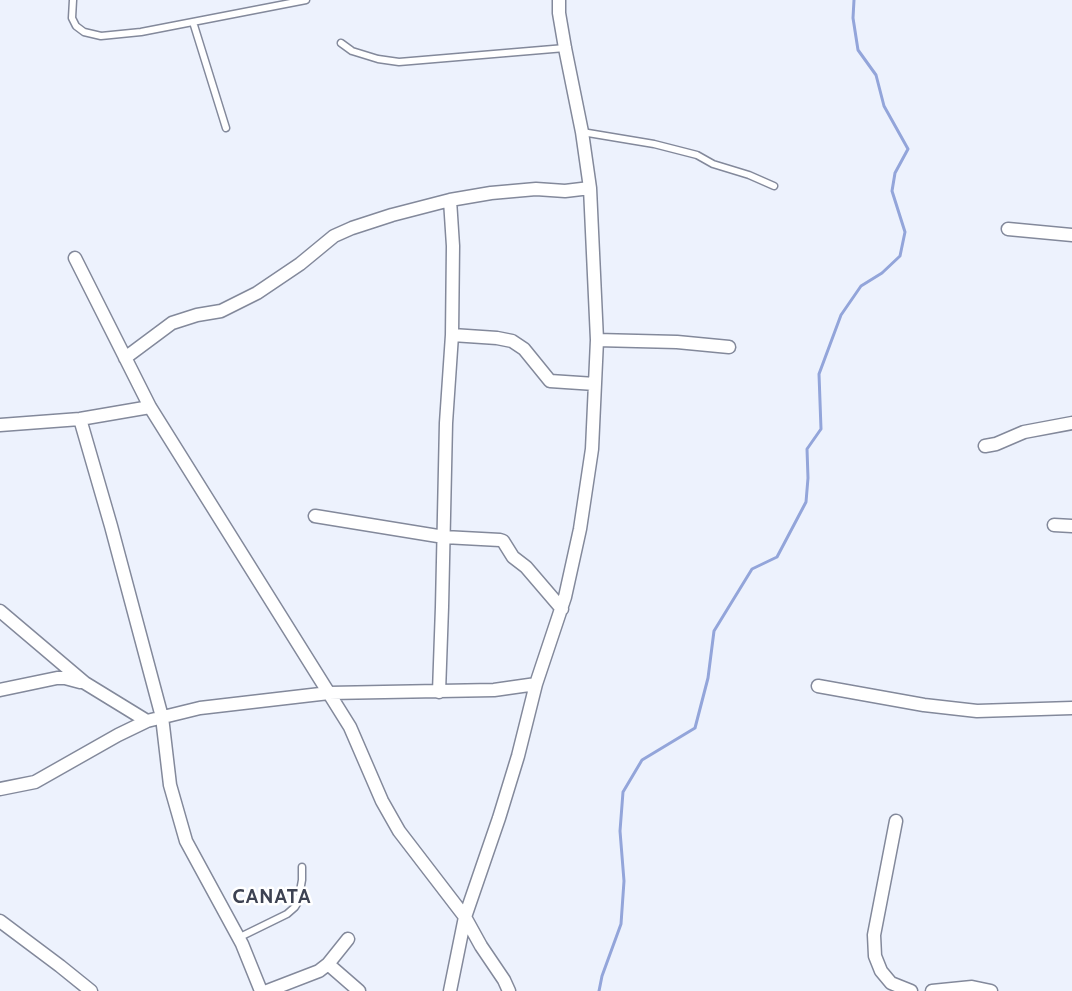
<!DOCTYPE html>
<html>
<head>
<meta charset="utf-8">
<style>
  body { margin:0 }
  canvas { display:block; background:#edf2fd }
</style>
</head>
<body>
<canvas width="1072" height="991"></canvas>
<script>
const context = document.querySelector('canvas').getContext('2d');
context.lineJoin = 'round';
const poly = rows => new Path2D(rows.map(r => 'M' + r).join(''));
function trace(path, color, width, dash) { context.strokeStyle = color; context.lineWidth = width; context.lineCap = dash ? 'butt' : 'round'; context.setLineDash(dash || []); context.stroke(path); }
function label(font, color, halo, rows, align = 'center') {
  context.font = font + ' Cabin,sans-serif'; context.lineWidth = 5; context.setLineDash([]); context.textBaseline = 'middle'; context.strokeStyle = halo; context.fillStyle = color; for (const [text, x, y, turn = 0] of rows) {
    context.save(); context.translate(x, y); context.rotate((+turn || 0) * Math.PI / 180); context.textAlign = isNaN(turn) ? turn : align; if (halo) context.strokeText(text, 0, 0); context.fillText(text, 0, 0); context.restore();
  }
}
const stream = poly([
  [599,991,602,976,621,924,624,881,620,831,623,792,642,760,695,728,708,678,714,631,752,569,777,557,806,502,808,478,807,449,821,429,819,374,841,315,861,286,882,273,900,256,905,232,892,191,895,173,908,149,884,106,876,75,858,50,853,18,854,0]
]);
const lane = poly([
  [73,0,72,18,76,26,84,32,101,36,141,32,306,0],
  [193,22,226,128],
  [341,43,352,51,378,59,399,62,565,48],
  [582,132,654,144,697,155,713,164,749,175,774,186],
  [238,938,287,914,295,907,298,902,302,880,302,867]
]);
const street = poly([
  [1008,229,1072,235],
  [75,258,150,407,350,727,382,801,399,831,465,917,481,946,504,980,509,991],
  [452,335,497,338,512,341,524,349,550,381,595,384],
  [597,340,677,342,729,347],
  [125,358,172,323,197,315,221,311,257,293,300,264,334,236,352,228,392,215,450,200,491,193,536,189,565,191,590,188],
  [80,419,111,526,162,717,170,785,186,841,242,944,261,991],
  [0,425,80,419,150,407],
  [985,446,996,444,1024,432,1072,423],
  [315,516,444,537,500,540,503,541,513,557,526,567,562,609],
  [1054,525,1072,526],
  [0,611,85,683,147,721],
  [818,686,924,705,977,711,1072,708],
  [0,690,57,678,65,678,80,682],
  [439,692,442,607,446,423,452,335,453,246,450,200],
  [0,789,35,782,118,735,147,721,200,708,329,693,494,690,536,684,565,597,580,529,592,449,597,340,590,188,582,132,565,48,559,13,559,0],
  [896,821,874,935,875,956,881,971,891,983,911,991],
  [0,921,60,966,91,991],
  [328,964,359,991],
  [267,991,319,971,328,964,348,939],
  [450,991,465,917,499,818,518,756,536,684],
  [932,991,972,987,991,991]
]);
const districtNames = [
  ["CANATA",272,897]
];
trace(stream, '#93a5da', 3);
trace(lane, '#83899b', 9);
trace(street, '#83899b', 15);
trace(lane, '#fff', 6);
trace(street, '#fff', 12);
context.letterSpacing = '1px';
label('bold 20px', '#3d4252', '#fff', districtNames);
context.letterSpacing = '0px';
</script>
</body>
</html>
